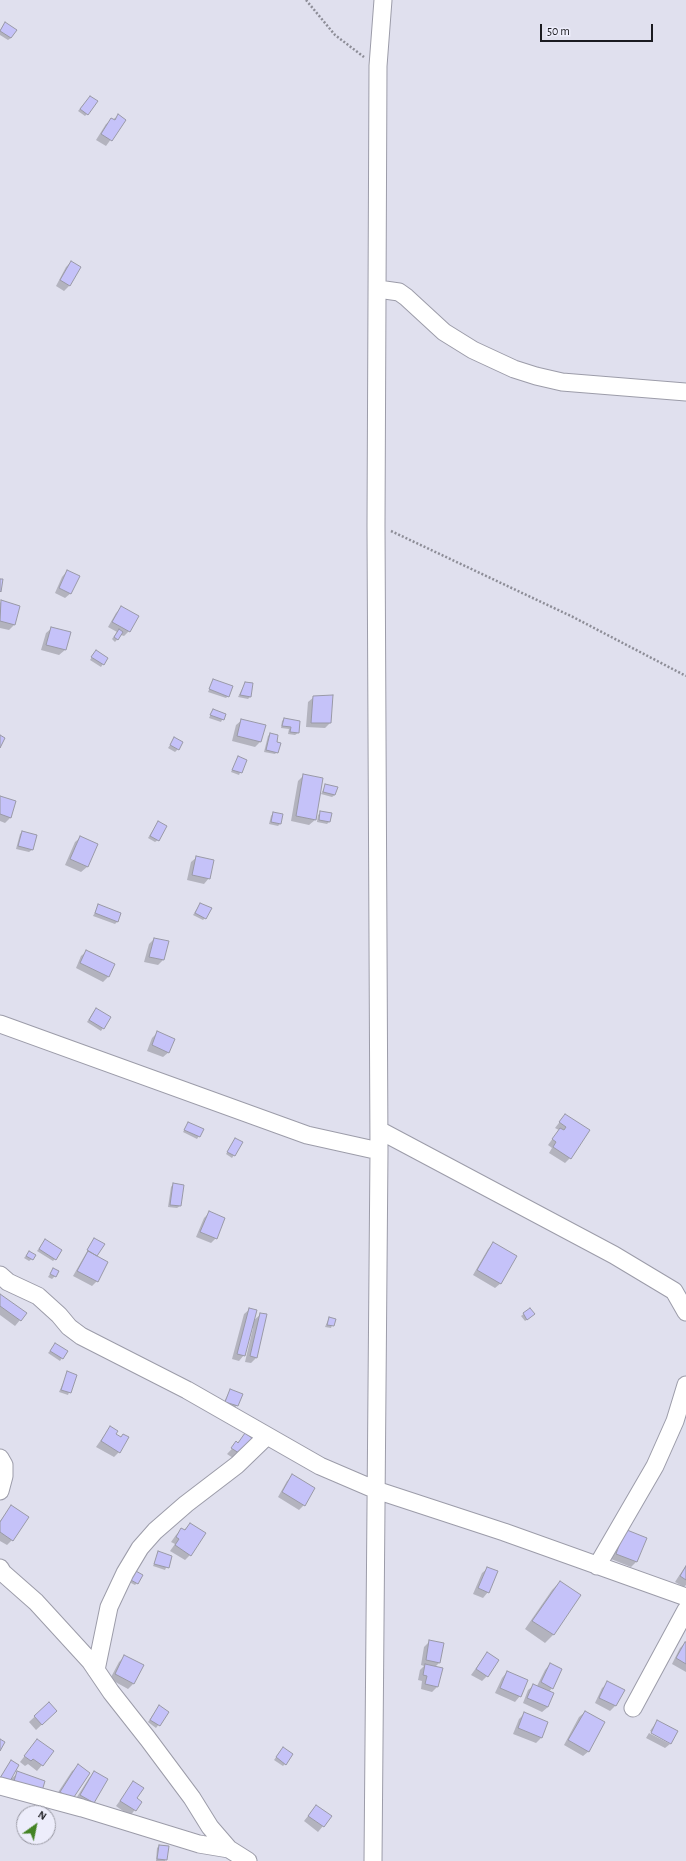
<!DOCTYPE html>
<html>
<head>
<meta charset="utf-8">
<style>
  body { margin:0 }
  #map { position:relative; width:686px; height:1861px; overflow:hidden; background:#e0e0ee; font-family:"Alegreya Sans",sans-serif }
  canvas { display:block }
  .north { position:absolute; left:16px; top:1805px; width:40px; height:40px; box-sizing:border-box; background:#ededfb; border:1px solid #9999a3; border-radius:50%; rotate:33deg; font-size:11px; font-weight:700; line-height:16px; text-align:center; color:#1b1b20 }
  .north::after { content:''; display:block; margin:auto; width:14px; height:18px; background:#438324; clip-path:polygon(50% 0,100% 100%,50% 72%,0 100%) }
  .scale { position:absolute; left:540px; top:24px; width:113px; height:18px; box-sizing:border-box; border:2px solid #1b1b20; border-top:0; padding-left:5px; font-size:12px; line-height:14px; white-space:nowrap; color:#1b1b20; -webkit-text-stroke:3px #ededfb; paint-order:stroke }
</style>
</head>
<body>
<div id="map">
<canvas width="686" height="1861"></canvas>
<div class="north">N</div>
<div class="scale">50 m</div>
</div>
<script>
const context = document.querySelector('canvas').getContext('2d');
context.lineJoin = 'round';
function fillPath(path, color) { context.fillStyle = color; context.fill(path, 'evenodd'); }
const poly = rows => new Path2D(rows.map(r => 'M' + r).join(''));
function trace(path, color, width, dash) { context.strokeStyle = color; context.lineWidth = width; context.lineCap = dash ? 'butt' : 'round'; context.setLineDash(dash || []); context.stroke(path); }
const shadow = poly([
  [5,23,11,38,8,40,0,35,0,30],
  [88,99,87,114,85,116,78,111],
  [118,116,125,120,106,146,96,140,106,124],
  [71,262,80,267,69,286,64,291,56,286,66,267],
  [67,571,71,593,65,598,55,593,62,577],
  [2,601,19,606,14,625,9,630,0,628,0,603],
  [121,608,129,631,124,636,121,635,115,642,112,639,117,632,108,627,116,613],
  [52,628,70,633,65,650,59,655,41,650,46,633],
  [94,654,103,664,101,667,90,660],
  [213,681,228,696,226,698,208,692],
  [245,683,250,697,248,699,238,697],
  [314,697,330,723,325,728,306,727,308,702],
  [213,710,225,714,221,722,209,718],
  [284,719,298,733,295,735,288,734,289,729,281,728,282,721],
  [242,720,265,726,260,742,255,747,232,741,236,725],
  [270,734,276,742,277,752,275,754,264,752,268,736],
  [174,739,178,749,175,752,168,748],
  [238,757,246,760,239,775,231,772],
  [303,776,315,820,309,825,291,821,298,781],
  [326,785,335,795,332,797,321,794],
  [0,797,15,802,10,818,5,823,0,821],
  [321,812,329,822,327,824,317,822,318,815],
  [273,813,280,824,278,826,269,824,271,816],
  [158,822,158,840,155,842,148,838],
  [22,832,35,836,32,850,29,852,16,849,20,834],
  [81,837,97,844,87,867,81,872,65,865,75,842],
  [197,857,209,878,204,884,187,880,191,862],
  [200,904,205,918,203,920,193,915],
  [98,906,120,914,117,922,115,924,93,916],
  [154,939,163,960,158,965,144,962,149,944],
  [87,951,114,964,108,977,103,982,76,968,81,956],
  [94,1011,103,1028,101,1031,87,1022],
  [158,1032,169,1052,163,1057,147,1051,152,1038],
  [565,1115,570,1158,565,1163,549,1153,552,1148,548,1145,559,1130,555,1128],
  [188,1123,199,1136,197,1139,183,1132],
  [235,1139,234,1155,232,1158,226,1154],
  [173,1184,180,1206,177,1208,168,1207,171,1187],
  [209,1213,216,1238,211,1243,196,1237,204,1218],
  [94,1239,97,1256,97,1281,92,1286,73,1276],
  [43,1243,55,1259,53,1261,37,1251],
  [493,1244,501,1283,495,1288,473,1275,488,1249],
  [29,1252,32,1259,29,1261,24,1258],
  [53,1269,55,1276,52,1279,48,1277],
  [0,1295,20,1320,15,1326,0,1315],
  [250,1309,253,1321,261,1314,266,1315,256,1358,251,1363,245,1362,253,1328,252,1327,244,1355,239,1361,232,1359,244,1314],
  [530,1309,531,1317,525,1321,521,1316],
  [329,1318,334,1320,331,1328,325,1327],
  [55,1345,66,1352,60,1361,48,1353],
  [68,1372,76,1375,68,1395,59,1392],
  [230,1390,242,1394,235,1408,223,1404],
  [110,1427,115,1434,119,1452,114,1457,96,1447],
  [245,1435,239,1462,227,1454],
  [293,1476,304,1505,299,1510,278,1497,287,1481],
  [11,1507,12,1540,7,1545,0,1541,0,1521],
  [190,1524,190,1555,185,1560,170,1551,175,1544,171,1542,176,1535,181,1530,183,1531],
  [617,1535,636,1562,631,1567,611,1559,616,1546],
  [158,1553,171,1557,165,1570,153,1566],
  [686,1565,686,1585,684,1587,675,1582],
  [488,1568,488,1592,483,1598,473,1594,482,1573],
  [132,1573,137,1583,135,1585,127,1581],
  [560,1582,580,1596,553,1635,545,1643,525,1629,552,1590],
  [430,1641,439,1663,435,1667,437,1687,432,1692,421,1689,422,1681,418,1680,420,1670,424,1666,421,1665,424,1647],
  [685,1643,686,1643,686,1672,672,1664,680,1648],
  [487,1653,487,1676,482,1681,471,1675],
  [125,1656,133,1684,128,1689,110,1679,119,1662],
  [550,1664,552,1688,549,1692,548,1707,542,1712,523,1703,528,1690,534,1685,537,1686,545,1670],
  [507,1672,520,1696,515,1702,495,1693,502,1678],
  [608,1683,623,1691,615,1706,610,1711,595,1703,602,1688],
  [49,1703,51,1716,36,1730,29,1722],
  [157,1709,168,1712,156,1728,148,1722],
  [585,1712,589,1751,583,1756,564,1745,579,1717],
  [524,1714,541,1738,536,1743,513,1734,519,1719],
  [657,1721,670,1742,650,1731],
  [649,1733,670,1744,665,1748,646,1738],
  [37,1740,42,1765,37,1771,28,1764,25,1766,20,1762],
  [281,1750,285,1764,283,1766,274,1760],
  [78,1766,71,1799,55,1797,72,1771],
  [94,1772,93,1802,88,1808,75,1800,89,1778],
  [18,1773,44,1782,10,1786,12,1778],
  [133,1783,136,1798,141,1802,130,1816,116,1806],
  [316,1806,323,1826,318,1832,304,1821],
  [159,1846,166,1859,165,1861,156,1861,157,1848]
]);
const building = poly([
  [5,22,17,30,11,38,0,31,5,22],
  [90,96,98,101,88,115,80,109,90,96],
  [118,114,126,120,112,141,101,134,111,118,115,120,118,114],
  [71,261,81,267,70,286,60,280,71,261],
  [67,570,80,576,71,594,59,588,67,570],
  [0,579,3,579,1,592,0,591,0,579],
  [1,600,20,606,15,625,0,621,1,600],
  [121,606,139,616,130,632,112,622,121,606],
  [51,627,71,632,66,650,46,645,51,627],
  [119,629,123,632,118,640,114,637,119,629],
  [96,650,108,658,104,665,91,657,96,650],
  [213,679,233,686,229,697,209,689,213,679],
  [245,682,253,683,251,697,240,695,245,682],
  [333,695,331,723,311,723,313,696,333,695],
  [213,709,226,714,224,720,210,715,213,709],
  [284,718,300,721,299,733,290,732,291,727,282,726,284,718],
  [241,719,266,725,261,742,237,736,241,719],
  [270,733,278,735,277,742,281,743,278,753,266,750,270,733],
  [0,735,5,738,0,748,0,735],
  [174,737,183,742,179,750,170,745,174,737],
  [238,756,247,760,242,773,232,770,238,756],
  [303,774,323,778,316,820,296,816,303,774],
  [325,784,338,787,335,795,323,792,325,784],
  [0,796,16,801,11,818,0,814,0,796],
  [320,811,332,813,330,822,319,820,320,811],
  [273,812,283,814,281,824,271,822,273,812],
  [158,821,167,826,159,841,150,836,158,821],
  [22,831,37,835,33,850,18,846,22,831],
  [80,836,98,844,88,867,70,859,80,836],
  [196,856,214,860,210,879,192,875,196,856],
  [200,903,212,908,206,919,195,913,200,903],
  [98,904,121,913,118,922,95,913,98,904],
  [154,938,169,941,164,960,149,957,154,938],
  [86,950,115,964,109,977,80,963,86,950],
  [96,1008,111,1017,104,1029,89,1020,96,1008],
  [157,1031,175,1039,169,1053,152,1045,157,1031],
  [565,1114,590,1130,571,1159,553,1147,556,1142,552,1139,560,1128,564,1130,566,1127,559,1122,565,1114],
  [188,1122,204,1129,200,1137,184,1130,188,1122],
  [235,1138,243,1142,235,1156,227,1152,235,1138],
  [173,1183,184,1185,181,1206,170,1205,173,1183],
  [209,1211,225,1218,217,1239,200,1232,209,1211],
  [94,1238,105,1244,97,1256,87,1250,94,1238],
  [45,1239,62,1250,56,1260,39,1249,45,1239],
  [493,1242,517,1256,501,1284,477,1270,493,1242],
  [29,1251,36,1255,33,1260,26,1256,29,1251],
  [88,1251,108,1262,98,1282,77,1271,88,1251],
  [53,1268,59,1271,56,1277,50,1274,53,1268],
  [0,1294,27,1313,21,1321,0,1306,0,1294],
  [249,1308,257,1310,245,1356,237,1354,249,1308],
  [530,1308,535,1314,527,1320,523,1313,530,1308],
  [260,1313,267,1314,257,1358,250,1356,260,1313],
  [329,1317,336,1319,334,1326,327,1325,329,1317],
  [55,1343,68,1351,63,1359,50,1351,55,1343],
  [67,1371,77,1375,71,1393,61,1390,67,1371],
  [230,1389,243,1394,238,1406,225,1402,230,1389],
  [110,1426,118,1431,116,1434,121,1437,123,1434,129,1437,120,1453,101,1441,110,1426],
  [245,1433,256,1441,245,1457,231,1448,236,1441,238,1443,245,1433],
  [292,1474,315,1488,305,1506,282,1492,292,1474],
  [11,1505,29,1517,13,1541,0,1532,0,1522,11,1505],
  [190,1523,206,1533,191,1556,175,1545,179,1539,176,1537,181,1528,185,1530,190,1523],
  [622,1528,647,1538,637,1562,616,1554,621,1540,622,1528],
  [158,1551,172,1556,169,1568,154,1564,158,1551],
  [686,1566,686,1580,680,1576,686,1566],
  [487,1567,498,1571,489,1593,478,1588,487,1567],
  [134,1570,143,1575,138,1584,129,1579,134,1570],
  [560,1581,581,1595,554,1635,532,1621,560,1581],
  [429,1640,444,1643,440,1663,426,1660,429,1640],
  [685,1642,686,1642,686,1664,676,1658,685,1642],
  [487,1652,499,1660,488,1677,476,1669,487,1652],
  [124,1655,144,1665,134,1684,115,1674,124,1655],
  [550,1663,562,1669,553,1689,541,1682,550,1663],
  [425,1664,443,1668,438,1687,425,1684,427,1676,423,1675,425,1664],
  [507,1671,528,1680,521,1697,500,1688,507,1671],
  [607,1681,625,1690,616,1706,599,1698,607,1681],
  [533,1684,554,1693,548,1707,527,1698,533,1684],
  [49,1702,57,1711,42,1725,34,1716,49,1702],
  [159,1705,169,1712,160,1726,150,1720,159,1705],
  [585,1711,605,1722,589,1752,568,1740,585,1711],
  [524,1712,548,1722,542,1738,518,1728,524,1712],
  [657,1720,678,1731,671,1744,651,1733,657,1720],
  [0,1739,5,1742,0,1751,0,1739],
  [37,1739,54,1751,43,1766,33,1759,31,1761,24,1756,37,1739],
  [283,1747,293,1754,286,1765,276,1757,283,1747],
  [11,1760,19,1765,9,1783,0,1778,11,1760],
  [78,1764,90,1773,72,1800,60,1792,78,1764],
  [17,1771,45,1781,42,1791,14,1781,17,1771],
  [94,1771,108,1779,94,1803,80,1795,94,1771],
  [133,1781,144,1788,137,1798,142,1802,136,1811,120,1801,133,1781],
  [316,1805,332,1816,324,1827,308,1816,316,1805],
  [159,1845,169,1846,167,1860,157,1859,159,1845]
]);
const path = poly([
  [306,0,335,35,364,57],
  [391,531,573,617,686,676]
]);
const minor = poly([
  [378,289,399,292,406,297,444,332,473,350,514,369,536,376,562,382,686,392],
  [0,1024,307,1135,379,1151],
  [379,1130,614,1255,674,1291,686,1312],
  [0,1275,8,1282,38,1296,59,1315,69,1327,81,1336,187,1390,320,1466,376,1490,504,1532,686,1597],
  [0,1458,4,1465,4,1476,0,1491],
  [597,1566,655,1466,675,1421,686,1385],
  [0,1568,3,1573,36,1602,90,1661,111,1692,148,1739,192,1798,210,1827,229,1849,248,1861],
  [96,1670,109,1607,125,1573,140,1548,155,1531,186,1504,237,1465,267,1436],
  [633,1708,686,1610],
  [0,1786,82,1808,199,1844,229,1849],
  [373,1861,379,1151,376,525,378,66,383,0]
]);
fillPath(shadow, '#0003');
fillPath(building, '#c5c2f9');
trace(building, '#9999a6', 1);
trace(minor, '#9c9ca9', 19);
trace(path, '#8d8d97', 2.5, [2, 2]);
trace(minor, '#fff', 17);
</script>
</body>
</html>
